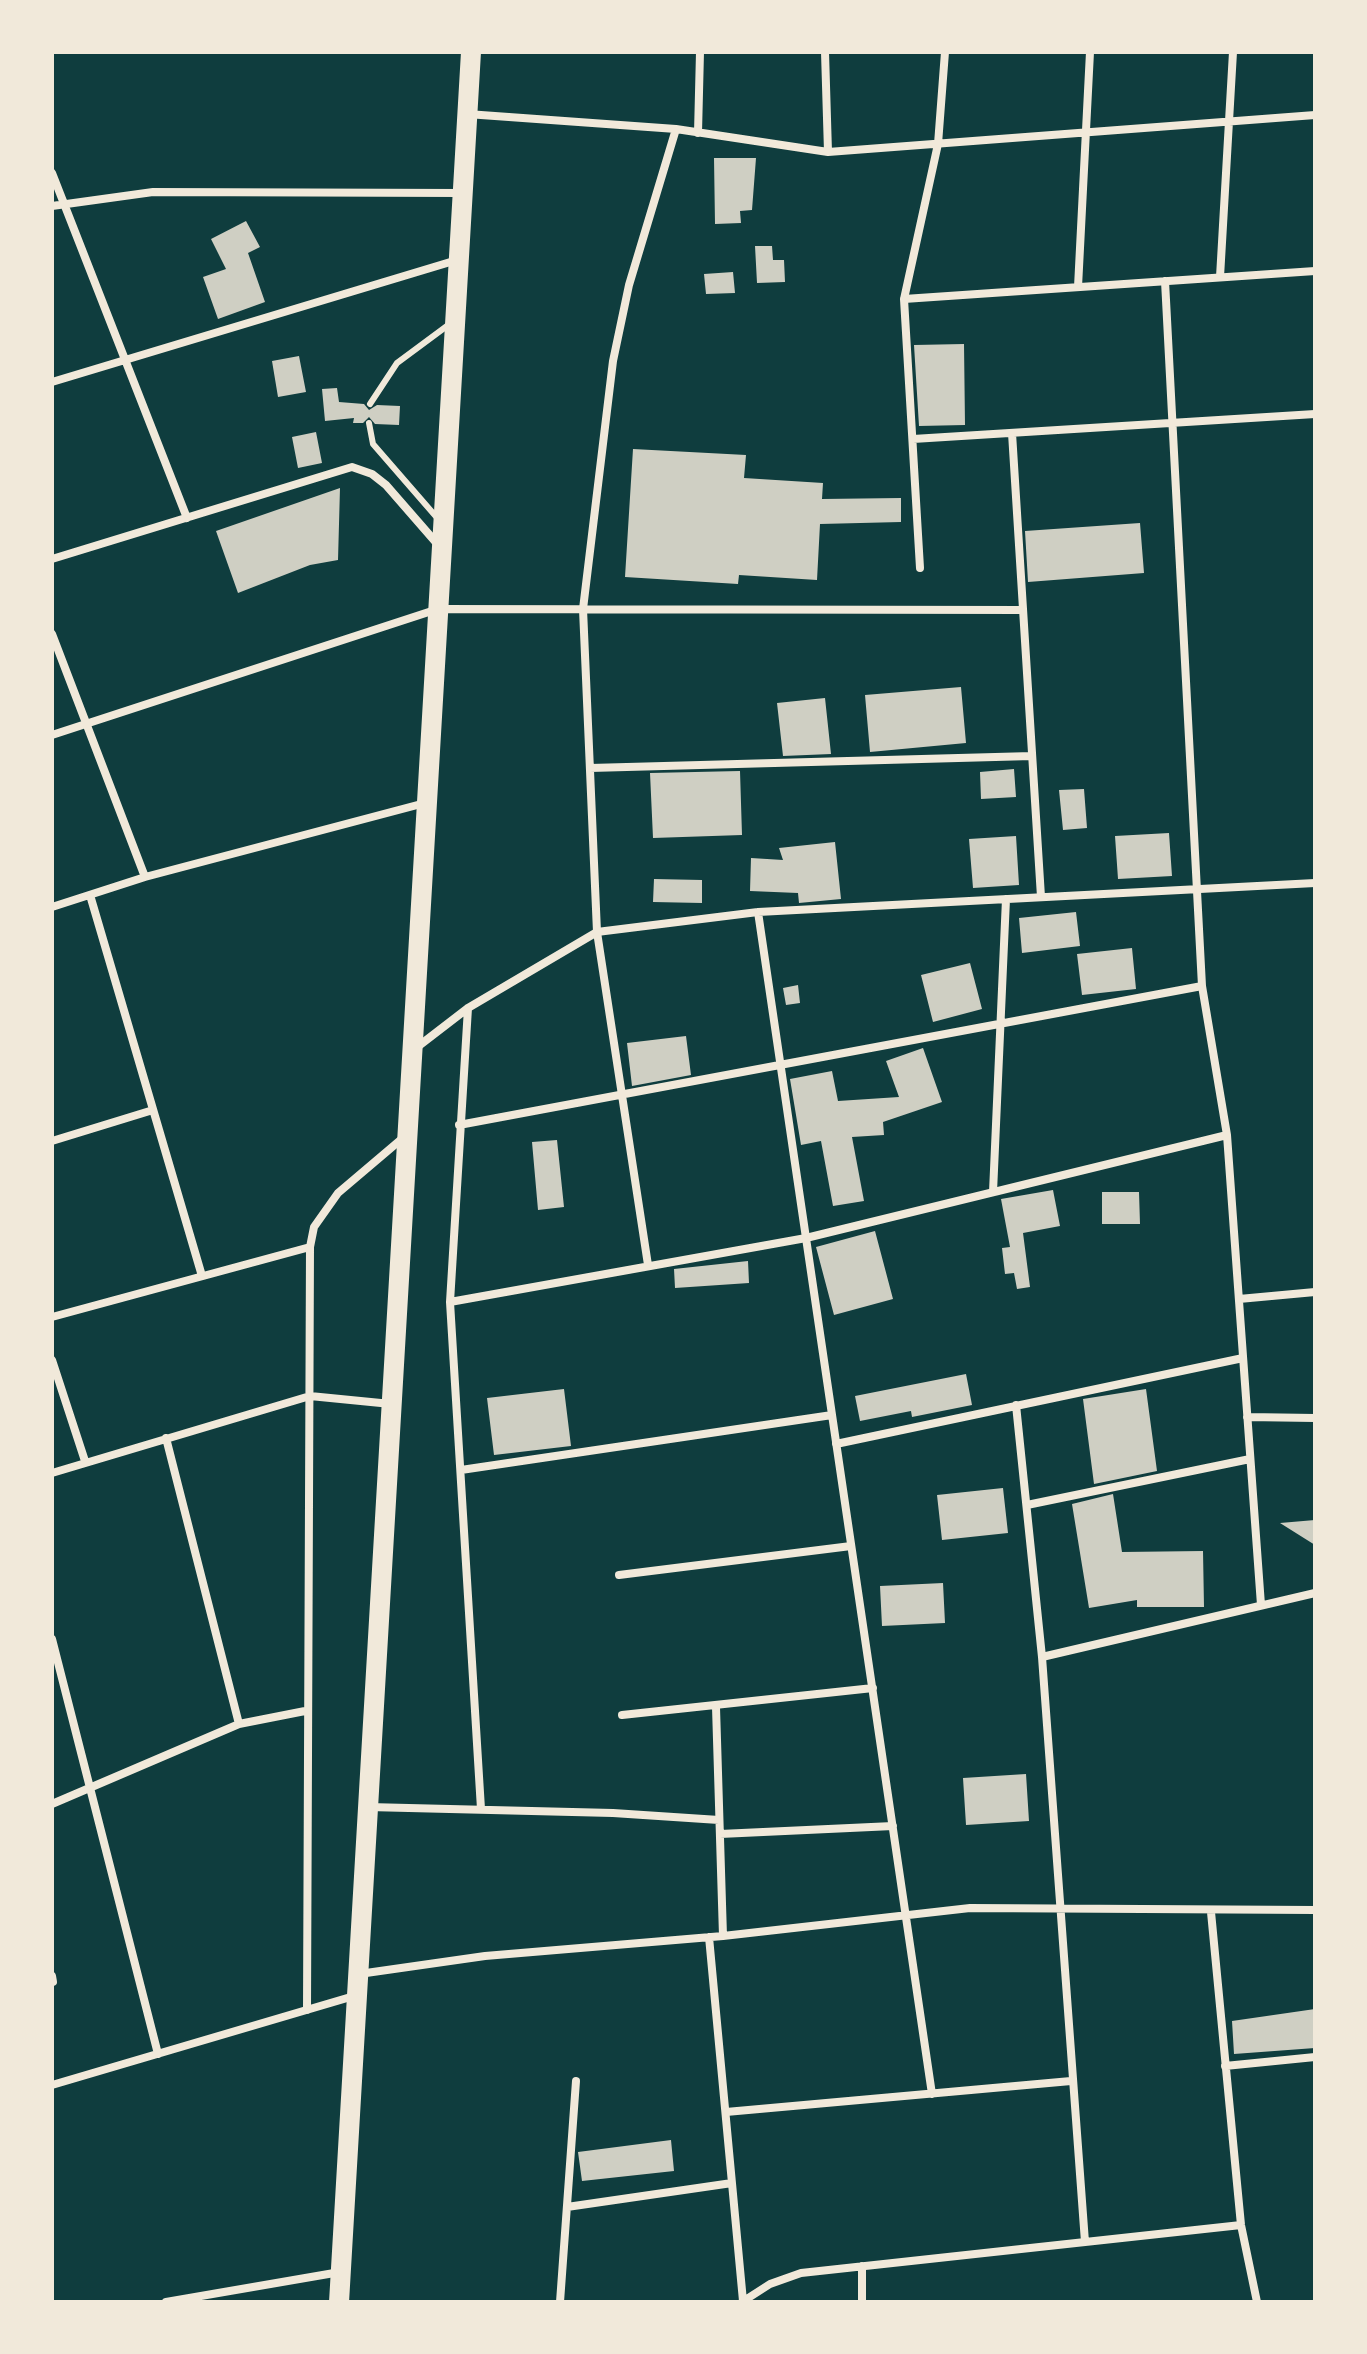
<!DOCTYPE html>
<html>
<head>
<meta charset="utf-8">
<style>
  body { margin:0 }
  #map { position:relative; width:1367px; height:2354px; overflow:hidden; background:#0f3d3e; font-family:"PT Sans Narrow",sans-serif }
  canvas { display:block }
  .frame { position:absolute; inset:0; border:54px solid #f1e9da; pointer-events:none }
</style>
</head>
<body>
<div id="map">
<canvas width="1367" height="2354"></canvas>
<div class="frame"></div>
</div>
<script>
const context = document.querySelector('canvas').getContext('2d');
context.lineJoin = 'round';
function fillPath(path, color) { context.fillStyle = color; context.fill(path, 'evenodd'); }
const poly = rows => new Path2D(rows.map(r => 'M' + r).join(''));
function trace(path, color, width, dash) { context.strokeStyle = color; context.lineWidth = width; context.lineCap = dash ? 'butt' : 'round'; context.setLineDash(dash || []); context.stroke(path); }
const building = poly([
  [714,158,756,158,752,210,740,211,741,223,715,224],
  [246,221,260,247,248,253,265,302,218,319,203,277,226,269,211,239],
  [755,246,772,246,773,260,784,260,785,282,757,283],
  [733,272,735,293,706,294,704,274],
  [964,344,965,425,919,426,914,345],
  [299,356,306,392,278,397,272,361],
  [337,388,339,402,364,404,369,410,377,405,400,406,399,425,375,424,369,417,363,423,353,423,354,418,325,421,322,389],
  [316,432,322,463,298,468,292,437],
  [633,449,746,455,744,478,823,483,822,499,901,498,901,522,820,524,817,580,739,575,738,584,625,577],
  [340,488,338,560,310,565,238,593,216,531],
  [1140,523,1144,573,1028,582,1025,531],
  [961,687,966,743,870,752,865,695],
  [825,698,831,754,783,756,777,703],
  [1014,769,1016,797,981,799,980,772],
  [740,771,742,835,653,838,650,773],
  [1084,789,1087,828,1063,830,1059,790],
  [1169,833,1172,876,1118,879,1115,836],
  [1016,836,1019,885,973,888,969,839],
  [835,842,841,899,799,903,798,893,750,891,751,858,783,860,779,848],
  [654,879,702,880,702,903,653,902],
  [1076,912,1080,946,1022,953,1019,918],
  [1132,948,1136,989,1082,995,1077,954],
  [970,963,982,1009,933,1022,921,975],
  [798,985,800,1003,786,1005,783,988],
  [686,1036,691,1075,632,1086,627,1043],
  [923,1048,942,1102,883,1122,884,1135,852,1137,864,1201,833,1206,821,1141,801,1145,790,1079,832,1071,838,1101,899,1097,886,1061],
  [557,1140,564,1207,538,1210,532,1142],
  [1053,1190,1060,1226,1023,1233,1030,1287,1017,1289,1014,1273,1005,1274,1002,1248,1010,1247,1001,1199],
  [1102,1192,1139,1192,1140,1224,1102,1224],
  [875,1231,893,1299,834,1315,816,1247],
  [748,1261,749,1283,675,1288,674,1269],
  [966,1374,972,1405,912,1417,911,1411,860,1421,855,1396],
  [564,1389,571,1446,494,1455,487,1398],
  [1146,1389,1157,1471,1094,1484,1083,1399],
  [1003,1488,1008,1533,942,1540,937,1495],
  [1113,1494,1122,1552,1203,1551,1204,1607,1137,1607,1137,1600,1089,1608,1072,1504],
  [1315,1520,1315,1545,1280,1523],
  [943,1583,945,1623,882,1626,880,1586],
  [1026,1774,1029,1821,966,1825,963,1778],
  [1315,2009,1315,2048,1234,2054,1232,2021],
  [671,2140,674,2171,582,2181,578,2152]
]);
const service = poly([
  [370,404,397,363,451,323],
  [369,423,373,444,439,520]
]);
const minor = poly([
  [825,52,828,152],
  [467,114,676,129,828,152,1315,115],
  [698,133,700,52],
  [52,173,187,518],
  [52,206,153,192,462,193],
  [1220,277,1233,52],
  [1165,281,1202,986,1227,1135,1261,1605],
  [1078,287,1090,52],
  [904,299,1315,271],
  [52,382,457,260],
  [1012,433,1041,897],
  [913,439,1315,414],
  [52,559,352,467,372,474,386,485,440,547],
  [920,568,904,299,938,144,945,52],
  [52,634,145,877],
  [52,735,438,609,1023,610],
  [590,768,1032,756],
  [90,895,202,1276],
  [52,907,145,877,425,803],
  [758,912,932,2094],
  [468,1008,450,1302,481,1809],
  [416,1048,468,1008,597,932,758,912,1315,883],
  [459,1125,1202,986],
  [52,1141,153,1110],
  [993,1192,1006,899],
  [648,1265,597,932,583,609,613,361,629,285,676,129],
  [1239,1299,1315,1292],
  [450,1302,806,1238,1227,1135],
  [52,1317,310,1247],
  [52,1360,85,1461],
  [1016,1405,1042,1657,1085,2242],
  [1247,1417,1315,1418],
  [166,1438,239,1724],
  [836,1444,1243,1358],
  [461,1470,832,1415],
  [52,1473,310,1396,391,1404],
  [1027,1505,1250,1459],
  [619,1575,851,1546],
  [52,1639,158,2054],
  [1042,1657,1315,1593],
  [716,1707,723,1936],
  [622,1715,873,1688],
  [52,1804,239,1724,305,1711],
  [368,1807,613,1813,719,1820],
  [720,1834,893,1826],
  [1211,1912,1241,2225,1257,2302],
  [709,1937,743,2301],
  [359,1974,485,1956,723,1936,970,1908,1315,1910],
  [52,1976,53,1982],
  [307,2010,310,1247,314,1227,338,1193,404,1137],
  [1225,2066,1315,2057],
  [52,2085,354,1996],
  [726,2112,1071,2081],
  [567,2207,732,2183],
  [862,2266,862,2302],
  [166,2302,340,2272],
  [560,2302,576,2081],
  [742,2302,770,2284,801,2273,1241,2225]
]);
const trunk = poly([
  [339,2302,471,52]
]);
fillPath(building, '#cfcfc3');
trace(service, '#f1e9da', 6);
trace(minor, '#f1e9da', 8);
trace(trunk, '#f1e9da', 20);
</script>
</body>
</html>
